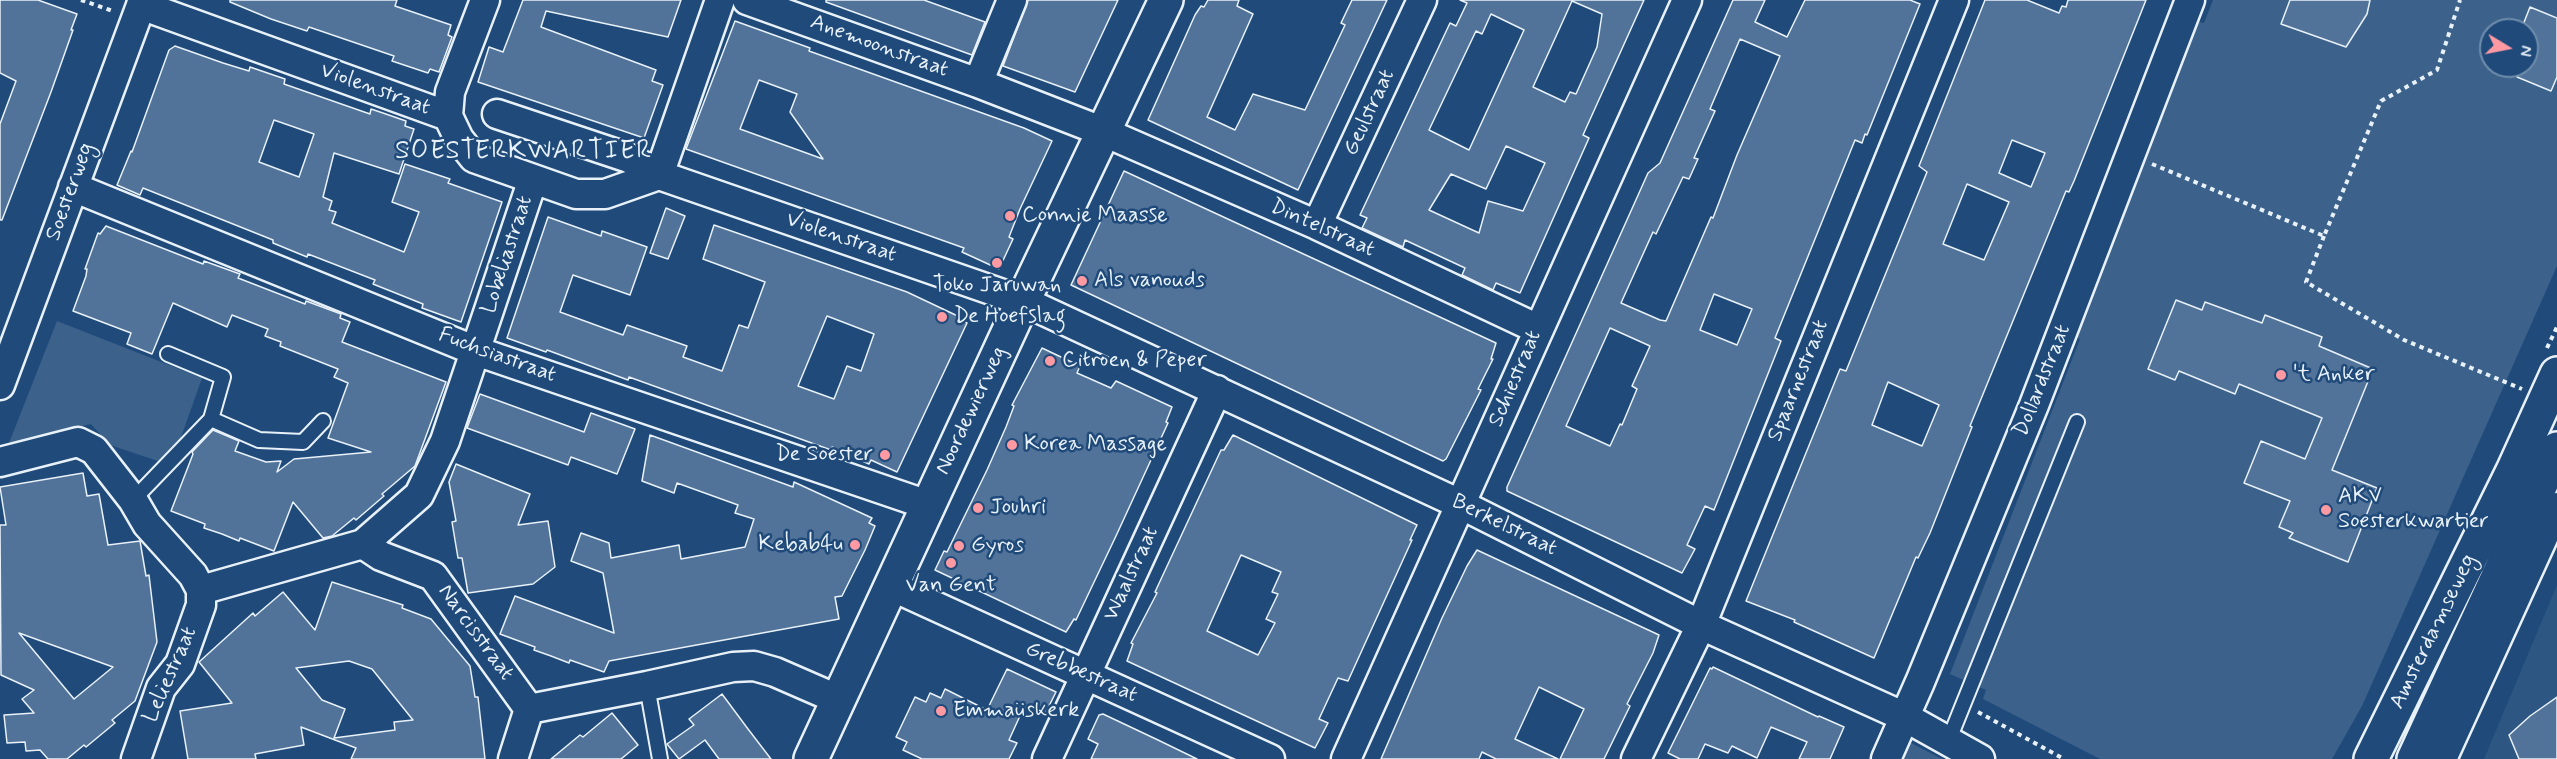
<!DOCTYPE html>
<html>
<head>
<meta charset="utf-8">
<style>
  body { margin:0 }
  #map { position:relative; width:2557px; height:759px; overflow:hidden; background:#1f4a7a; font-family:Mynerve,sans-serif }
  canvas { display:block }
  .north { position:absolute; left:2479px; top:18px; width:60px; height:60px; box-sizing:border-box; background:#1f4a7a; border:2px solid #6f8dac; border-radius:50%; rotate:100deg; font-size:16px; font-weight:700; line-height:24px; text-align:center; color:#e8f1f8 }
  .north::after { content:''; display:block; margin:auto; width:21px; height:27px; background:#ff9aa2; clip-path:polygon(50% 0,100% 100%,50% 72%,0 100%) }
</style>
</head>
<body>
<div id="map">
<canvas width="2557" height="759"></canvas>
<div class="north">N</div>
</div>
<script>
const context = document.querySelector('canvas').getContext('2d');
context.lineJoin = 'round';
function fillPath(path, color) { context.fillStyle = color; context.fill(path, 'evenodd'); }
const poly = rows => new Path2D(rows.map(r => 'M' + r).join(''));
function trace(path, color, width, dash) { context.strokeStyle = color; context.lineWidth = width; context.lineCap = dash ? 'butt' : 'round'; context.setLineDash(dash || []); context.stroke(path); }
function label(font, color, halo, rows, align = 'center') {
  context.font = font + ' Mynerve,sans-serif'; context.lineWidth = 5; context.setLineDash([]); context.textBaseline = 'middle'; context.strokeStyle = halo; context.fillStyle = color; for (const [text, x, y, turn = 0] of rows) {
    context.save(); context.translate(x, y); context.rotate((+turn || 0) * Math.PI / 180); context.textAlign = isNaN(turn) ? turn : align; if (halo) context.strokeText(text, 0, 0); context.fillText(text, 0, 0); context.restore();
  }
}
const built = poly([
  [2557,585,2557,759,2484,759]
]);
const green = poly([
  [2213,0,2557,0,2557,266,2362,706,2332,759,2100,759,1983,699,1986,690,1950,674,2080,339,2075,336,2079,326,2199,22,2204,23],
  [2491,30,2527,30,2527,66,2491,66],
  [57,321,202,378,179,443,158,461,110,445,91,424,9,443],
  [1911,743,1942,759,1900,759]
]);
const building = poly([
  [0,0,38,0,77,14,71,30,73,30,51,92,2,220,0,220,0,124,16,81,0,73,0,0],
  [230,0,397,0,395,6,451,25,448,35,452,37,439,72,430,69,428,73,392,61,394,56,309,27,307,31,271,19,230,2,230,0],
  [523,0,681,0,668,37,546,11,541,27,656,70,652,81,663,85,644,138,478,82,489,47,503,52,523,0],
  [826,0,924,0,985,22,972,55,826,2,826,0],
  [1028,0,1118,0,1075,92,1003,66,1028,0],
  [1208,0,1239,0,1237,6,1253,14,1207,117,1235,130,1253,94,1305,110,1345,25,1341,23,1352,0,1387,0,1298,190,1148,120,1195,15,1201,6,1204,7,1208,0],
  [1460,0,1644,0,1583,135,1589,138,1520,293,1496,283,1493,290,1462,275,1465,268,1405,240,1403,247,1362,228,1367,218,1360,215,1450,23,1456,26,1467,3,1460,0],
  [1572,1,1602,14,1597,47,1576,94,1570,92,1565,102,1533,87,1572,1],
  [1491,14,1524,30,1469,150,1429,130,1476,31,1482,34,1491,14],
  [1506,146,1545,163,1523,211,1488,201,1479,233,1429,210,1451,174,1486,189,1506,146],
  [1733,0,1765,0,1755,22,1787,37,1805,0,1910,0,1920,4,1867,135,1865,134,1862,143,1855,140,1775,338,1781,341,1714,510,1705,506,1687,545,1695,549,1682,573,1507,491,1507,487,1648,173,1660,163,1733,0],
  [1740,39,1780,56,1737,155,1713,218,1711,217,1666,321,1660,320,1621,303,1653,232,1656,234,1683,177,1689,179,1698,159,1694,158,1715,111,1710,109,1740,39],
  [1714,294,1752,309,1737,345,1700,330,1714,294],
  [1610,328,1650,346,1632,386,1637,389,1622,425,1620,424,1610,446,1566,426,1610,328],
  [1985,0,2027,0,2059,13,2062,6,2066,7,2068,0,2146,0,2074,181,2069,192,2066,191,1970,426,1972,427,1930,533,1918,558,1916,557,1874,658,1794,622,1795,620,1746,601,1840,369,1846,371,1927,172,1919,166,1985,0],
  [2012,140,2045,153,2031,187,1999,173,2012,140],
  [1967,184,2009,202,1984,260,1943,244,1967,184],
  [1888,382,1939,405,1922,446,1872,425,1888,382],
  [2290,0,2370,0,2367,14,2346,47,2281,24,2290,0],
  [2530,7,2557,18,2557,77,2551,91,2517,77,2522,66,2527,66,2527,30,2521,30,2530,7],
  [735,21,810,48,809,51,1024,128,1052,141,1020,209,1009,237,1013,239,999,269,962,252,964,248,686,149,735,21],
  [759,80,797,94,790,112,823,159,740,129,759,80],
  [175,46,223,63,249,71,250,67,285,79,284,84,370,114,371,109,383,113,406,121,405,126,414,129,399,174,334,153,323,197,332,201,329,210,336,212,332,223,404,252,419,212,392,202,405,164,450,179,448,183,502,202,461,322,422,308,423,304,373,284,375,280,308,254,307,257,273,243,273,240,143,188,140,195,117,185,131,151,132,152,169,50,175,46],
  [274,120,314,134,299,177,259,162,274,120],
  [1124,171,1496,343,1491,359,1493,359,1478,389,1481,390,1446,459,1443,461,1071,285,1124,171],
  [666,208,685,216,668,259,650,253,666,208],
  [548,217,601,236,602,231,647,247,630,295,573,275,560,312,623,335,627,325,687,346,683,357,722,371,739,325,748,328,765,282,703,259,714,225,907,292,964,319,963,321,967,323,897,472,871,460,869,464,832,447,831,450,629,377,628,380,547,350,546,352,507,338,548,217],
  [827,316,874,334,861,371,847,366,834,399,798,386,827,316],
  [106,226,203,264,204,261,240,274,238,278,305,304,306,301,341,314,340,318,350,322,342,342,446,382,415,466,382,494,384,496,356,520,354,518,332,536,323,538,293,502,274,551,240,538,239,541,222,534,204,528,205,524,171,511,193,454,192,452,213,430,239,441,235,451,266,462,281,461,277,472,294,459,371,452,328,438,348,383,334,377,338,369,280,346,281,342,265,336,268,329,232,315,227,327,173,303,152,354,127,344,131,333,73,311,86,276,87,269,85,269,98,233,100,234,106,226],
  [2176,300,2202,310,2205,302,2262,323,2265,315,2322,337,2319,346,2373,369,2332,470,2377,488,2348,562,2289,538,2293,533,2279,527,2290,501,2244,483,2261,441,2305,459,2322,418,2239,384,2235,394,2179,371,2175,380,2148,369,2176,300],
  [1042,348,1080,366,1077,373,1111,388,1116,381,1172,407,1166,422,1168,423,1116,536,1076,620,1074,619,1066,632,935,570,944,551,947,552,987,470,1006,427,1014,406,1012,405,1042,348],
  [480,394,584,432,591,413,635,429,617,474,571,457,568,465,467,428,480,394],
  [650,435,793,487,794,482,872,518,869,523,875,526,865,550,842,596,835,597,839,619,609,661,604,672,570,660,569,663,551,656,534,650,535,647,500,634,515,596,614,633,603,573,571,561,581,533,609,543,611,558,679,545,681,559,745,547,754,519,735,513,738,505,677,483,674,493,642,481,650,435],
  [1233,435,1417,525,1410,540,1412,540,1348,681,1338,678,1319,719,1328,723,1315,748,1127,661,1133,644,1131,643,1157,593,1155,592,1221,450,1224,450,1233,435],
  [1241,555,1281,572,1272,592,1278,594,1266,619,1275,623,1258,655,1207,631,1241,555],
  [456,464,530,494,518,525,548,521,555,567,533,584,468,593,462,558,458,558,452,522,456,521,449,482,456,464],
  [83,473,87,496,99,494,108,545,140,541,146,576,149,575,157,642,135,701,112,720,115,723,86,747,84,745,67,759,48,759,40,750,26,751,25,742,7,743,4,715,34,713,22,699,34,690,1,675,0,525,6,525,0,487,83,473],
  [19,633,113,667,74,699,19,633],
  [1477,550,1659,635,1653,653,1627,704,1630,706,1604,759,1560,759,1584,709,1539,687,1515,739,1558,759,1496,759,1482,752,1479,759,1381,759,1442,618,1467,566,1477,550],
  [332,582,403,605,402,608,431,619,470,666,475,697,478,697,485,759,351,759,356,748,301,727,304,745,255,754,256,759,188,759,180,711,232,703,199,662,253,613,255,616,283,592,315,630,332,582],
  [349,661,372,669,413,720,394,722,395,730,334,738,345,709,322,700,296,668,349,661],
  [1713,667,1818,717,1819,716,1844,727,1830,759,1799,759,1807,742,1771,727,1757,758,1732,746,1728,753,1705,744,1698,759,1680,759,1668,753,1710,668,1712,669,1713,667],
  [1007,669,1056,692,1044,716,1024,707,1009,740,1017,743,1009,759,922,759,903,750,907,742,896,737,915,697,926,702,930,693,941,698,945,689,987,710,1007,669],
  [722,694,748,729,771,759,719,759,705,740,679,759,667,744,694,725,689,719,722,694],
  [2557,697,2557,759,2519,759,2509,735,2530,716,2557,697],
  [612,713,638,745,621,759,551,759,580,735,583,737,612,713],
  [1103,714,1158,740,1197,759,1091,759,1098,744,1088,739,1099,715,1103,714]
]);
const path = poly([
  [81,0,113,11],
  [2152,164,2324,236,2381,101,2437,70,2460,0],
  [2324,236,2306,282,2404,340,2522,389],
  [2547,348,2557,327],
  [1978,712,2064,759]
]);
const lane = poly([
  [168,354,223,377,211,419],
  [133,500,211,419,259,440,303,442,323,421],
  [647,686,660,759],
  [1948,742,2077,422]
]);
const street = poly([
  [747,0,978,83,1104,132,1317,225,1538,329],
  [141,5,448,116,459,139,474,158,576,194,605,194,659,175],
  [978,83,1012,0],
  [497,114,629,158,659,175,1023,301,1462,505,1701,625,1905,717,1980,759],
  [448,116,450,92,485,0],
  [659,175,720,0],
  [73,187,476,351,928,505],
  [1317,225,1422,0],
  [0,385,143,0],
  [0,462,78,442,94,450,133,500,147,524,193,575,201,590,363,544,381,556,433,576,529,709,647,686,733,667,754,666,775,672,837,699],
  [363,544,419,495,445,441,533,179],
  [891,586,1270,759],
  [136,759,161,688,180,664,201,605,201,590],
  [513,759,529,709],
  [1047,759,1217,390],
  [1346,759,1687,0],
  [1636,759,1701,625,1954,0],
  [1886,759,1920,682,2034,405,2190,0],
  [2442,759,2557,507]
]);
const secondary = poly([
  [811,759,1023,301,1166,0]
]);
const primary = poly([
  [2371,759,2513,471,2557,374],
  [2414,759,2557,449]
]);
const markers = [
  [1010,216,6,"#ff9aa2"],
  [997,263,6,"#ff9aa2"],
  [1082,281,6,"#ff9aa2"],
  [942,317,6,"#ff9aa2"],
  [1050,361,6,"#ff9aa2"],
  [2281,375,6,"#ff9aa2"],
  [1012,445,6,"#ff9aa2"],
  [885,455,6,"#ff9aa2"],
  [978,508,6,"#ff9aa2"],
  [2326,510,6,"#ff9aa2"],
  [855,545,6,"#ff9aa2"],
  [959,546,6,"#ff9aa2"],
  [951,563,6,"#ff9aa2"],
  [941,711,6,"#ff9aa2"]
];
const streetNames = [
  ["Anemoonstraat",879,47,20],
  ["Violenstraat",375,90,20],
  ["Geulstraat",1370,113,-65],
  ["Soesterweg",71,192,-70],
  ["Dintelstraat",1322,229,24],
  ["Violenstraat",841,238,19],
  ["Lobeliastraat",508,255,-72],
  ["Fuchsiastraat",497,356,20],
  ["Schiestraat",1516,379,-67],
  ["Spaarnestraat",1799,381,-68],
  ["Dollardstraat",2043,381,-68],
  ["Noordewierweg",972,411,-65],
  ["Berkelstraat",1504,526,26],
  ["Waalstraat",1132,574,-65],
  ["Amsterdamseweg",2434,632,-64],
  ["Narcisstraat",475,633,54],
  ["Grebbestraat",1081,673,24],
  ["Leliestraat",171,675,-66]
];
const poiNames = [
  ["Connie Maasse",1022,216],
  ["Als vanouds",1094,281],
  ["Toko Jaruwan",997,286,"center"],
  ["De Hoefslag",954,317],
  ["Citroen & Peper",1062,361],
  ["'t Anker",2293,375],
  ["Korea Massage",1024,445],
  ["De Soester",873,455,"right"],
  ["AKV",2338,497],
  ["Soesterkwartier",2338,522],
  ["Jouhri",990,508],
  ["Kebab4u",843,545,"right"],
  ["Gyros",971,546],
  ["Van Gent",951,586,"center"],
  ["Emmaüskerk",953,711]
];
const quarterNames = [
  ["SOESTERKWARTIER",524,153]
];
fillPath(built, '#2e5683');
fillPath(green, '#3c628c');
fillPath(building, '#517399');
trace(building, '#e8f1f8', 1.5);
trace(lane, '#e8f1f8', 18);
trace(street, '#e8f1f8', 33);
trace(secondary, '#e8f1f8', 38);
trace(primary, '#e8f1f8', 38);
trace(path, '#e8f1f8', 4, [4.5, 4.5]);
trace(lane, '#1f4a7a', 14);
trace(street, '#1f4a7a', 28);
trace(secondary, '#1f4a7a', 33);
trace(primary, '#1f4a7a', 33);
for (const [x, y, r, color] of markers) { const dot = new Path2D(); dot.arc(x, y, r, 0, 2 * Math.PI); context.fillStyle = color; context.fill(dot); trace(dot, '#1f4a7a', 2); }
label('22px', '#e8f1f8', '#1f4a7a', streetNames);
label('22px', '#e8f1f8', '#1f4a7a', poiNames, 'left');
context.letterSpacing = '1.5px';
label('26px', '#e8f1f8', '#1f4a7a', quarterNames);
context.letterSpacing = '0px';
</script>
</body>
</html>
